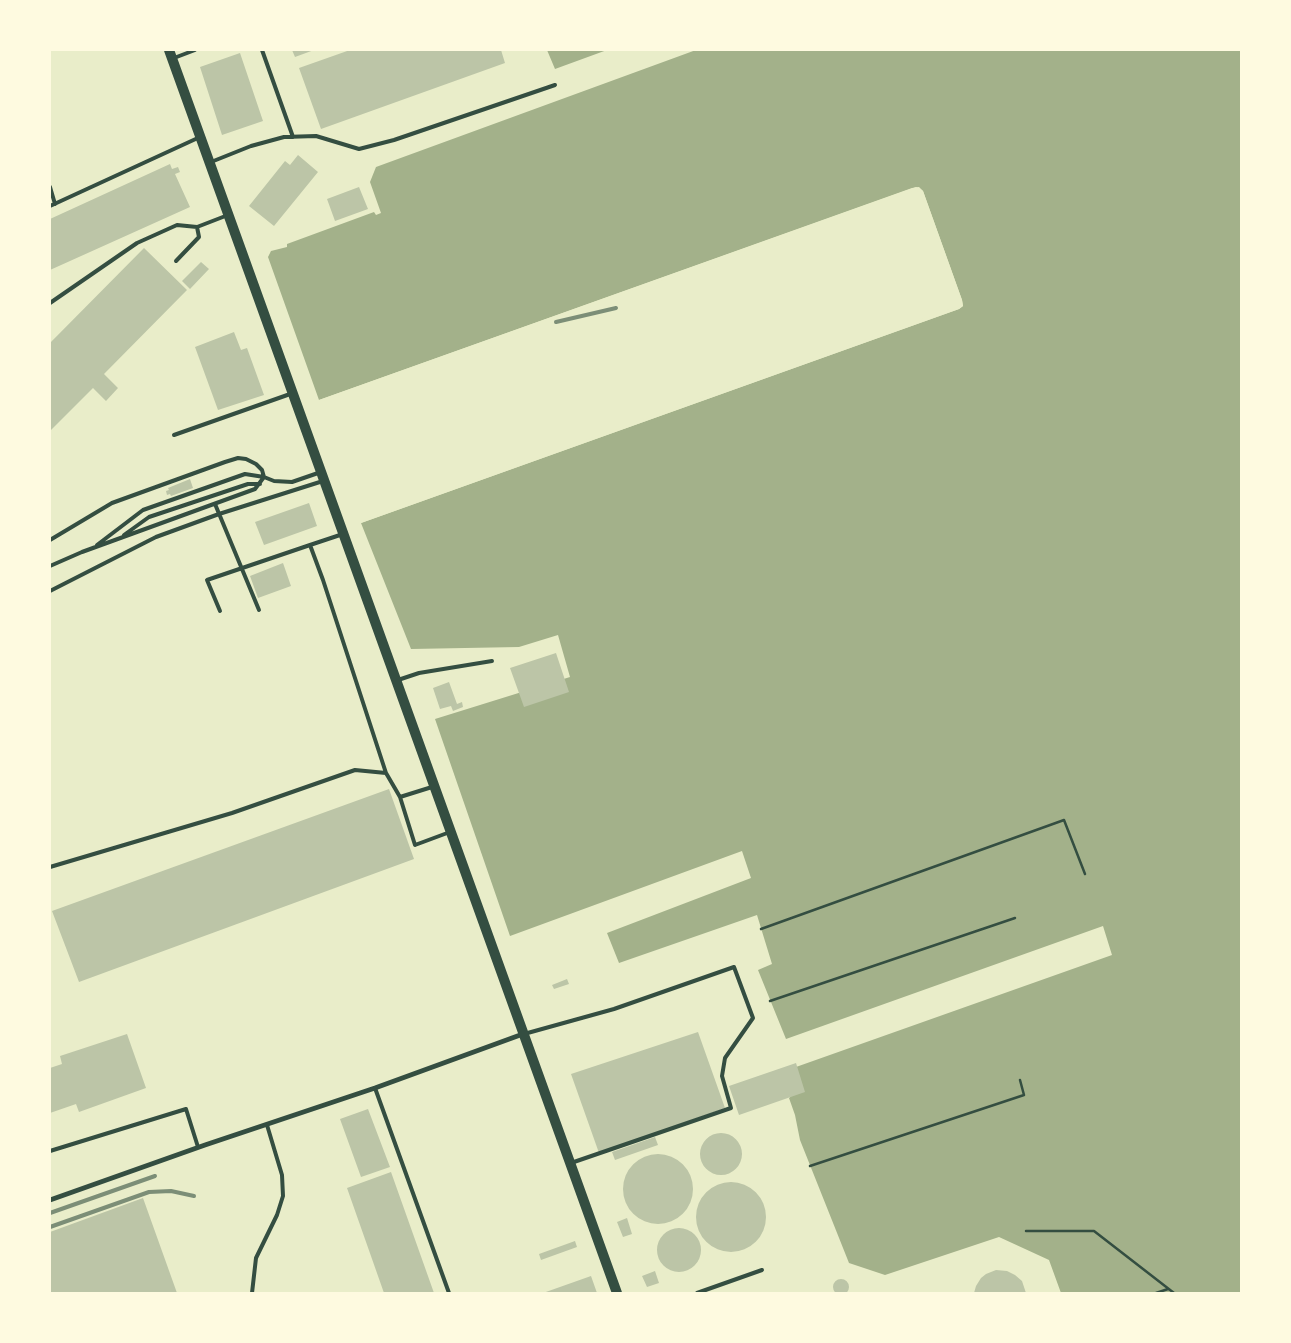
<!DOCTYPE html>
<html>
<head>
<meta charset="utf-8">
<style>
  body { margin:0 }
  #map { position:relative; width:1291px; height:1343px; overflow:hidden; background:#e9edc9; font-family:"Work Sans",sans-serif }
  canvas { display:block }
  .frame { position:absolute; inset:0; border:51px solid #fefae0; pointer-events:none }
</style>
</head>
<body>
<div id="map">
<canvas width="1291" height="1343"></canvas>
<div class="frame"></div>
</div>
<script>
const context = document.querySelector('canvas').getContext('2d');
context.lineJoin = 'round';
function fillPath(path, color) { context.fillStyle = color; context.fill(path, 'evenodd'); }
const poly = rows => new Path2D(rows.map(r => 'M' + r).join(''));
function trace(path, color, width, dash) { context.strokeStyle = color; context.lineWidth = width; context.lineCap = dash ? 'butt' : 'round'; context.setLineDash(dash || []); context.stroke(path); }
const water = poly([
  [547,50,607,50,555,69],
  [696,50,1241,50,1241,1293,1061,1293,1049,1260,999,1237,885,1275,849,1263,800,1140,795,1115,789,1098,801,1088,796,1067,1112,955,1103,926,786,1039,758,970,772,964,757,915,619,963,607,933,751,878,742,851,510,936,435,719,570,677,558,635,519,647,411,649,361,523,959,309,963,306,962,300,923,191,919,188,916,187,319,400,268,257,271,251,287,247,287,244,374,212,376,215,381,213,370,182,376,167]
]);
const pier = poly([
  [919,187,923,191,962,300,963,306,959,309,361,523,361,521,958,306,960,305,960,300,920,193,916,190,320,402,319,400,912,188]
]);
const building = poly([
  [292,50,314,50,295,57],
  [350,50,501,50,505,63,321,129,299,68],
  [240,53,263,121,222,135,200,67],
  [298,155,318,172,274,226,249,206,285,161,290,165],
  [170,164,172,169,178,167,180,172,175,174,190,207,50,270,50,219],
  [359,187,368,209,335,221,327,199],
  [144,248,187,290,104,374,118,388,106,401,93,388,50,431,50,343],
  [201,262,209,269,190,289,182,281],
  [234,332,241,350,247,348,264,395,218,410,195,347],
  [190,479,193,488,171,496,170,494,167,495,166,491,169,490,168,488],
  [309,503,317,526,264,545,255,522],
  [283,563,291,586,258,598,250,576],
  [556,653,569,692,524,707,510,668],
  [449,682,457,704,462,702,463,707,453,711,451,706,440,709,433,688],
  [389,789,414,859,79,982,52,911],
  [567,979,569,984,554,989,552,985],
  [698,1032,725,1108,599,1153,571,1074],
  [127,1034,146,1088,79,1112,76,1104,50,1113,50,1068,62,1064,60,1056],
  [796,1063,805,1092,739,1115,729,1086],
  [368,1109,390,1167,361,1177,340,1119],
  '700 1154a21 21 0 1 1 42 0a21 21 0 1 1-42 0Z',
  [655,1137,658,1145,615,1160,612,1152],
  '623 1189a35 35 0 1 1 70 0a35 35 0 1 1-70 0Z',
  [391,1172,434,1293,384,1293,347,1188],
  '696 1217a35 35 0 1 1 70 0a35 35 0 1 1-70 0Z',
  [143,1198,177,1293,50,1293,50,1232],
  [627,1218,632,1234,623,1237,617,1222],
  '657 1250a22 22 0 1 1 44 0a22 22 0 1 1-44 0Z',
  [575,1241,577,1247,541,1260,539,1254],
  [996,1270,1007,1271,1015,1275,1022,1281,1026,1293,974,1293,976,1286,981,1278,986,1274],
  [655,1271,659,1283,647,1287,642,1276],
  [591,1276,597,1293,543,1293],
  '833 1287a8 8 0 1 1 16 0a8 8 0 1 1-16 0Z'
]);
const path = poly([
  [761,929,1064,820,1085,874],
  [770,1001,1015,918],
  [810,1166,1024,1095,1020,1080],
  [1026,1231,1094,1231,1174,1293],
  [1156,1293,1168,1289]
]);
const service = poly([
  [262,50,293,137],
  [174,58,195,50],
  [211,162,251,146,284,137,316,136,359,149,394,140,555,85],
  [50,187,55,204],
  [50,206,200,137],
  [176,261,199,237,197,227],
  [50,303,137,243,177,225,197,227,228,215],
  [174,435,293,393],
  [215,504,259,610],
  [124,535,149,517,248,484,260,484],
  [50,540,112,503,225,462,238,458,246,459,256,464,262,470,264,477,255,489,82,552,50,566],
  [97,545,143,510,245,474,264,477,274,481,292,482,321,472],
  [310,545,343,534],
  [50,591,156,537,219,514,323,481],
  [220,611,207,580,310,545,323,580,386,773],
  [398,680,419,673,492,661],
  [432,787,400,797,415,845,450,832],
  [50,867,232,813,355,770,386,773,400,797],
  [524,1034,614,1009,734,967,753,1018,725,1058,722,1076,731,1108,571,1163],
  [375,1088,449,1293],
  [50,1151,186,1109,198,1147],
  [252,1293,256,1258,277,1215,283,1196,282,1175,267,1125],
  [697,1293,762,1270]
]);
const minor = poly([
  [50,1200,205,1145,375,1088,523,1034]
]);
const secondary = poly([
  [169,50,617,1293]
]);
const rail = poly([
  [556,322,616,308],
  [50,1213,155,1176],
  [50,1227,149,1192,171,1191,194,1196]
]);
fillPath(water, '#a3b18a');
fillPath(pier, '#e9edc9');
fillPath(building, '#bcc5a7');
trace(path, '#344e41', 2.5);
trace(service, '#344e41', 4);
trace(minor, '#344e41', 5);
trace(secondary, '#344e41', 10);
trace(rail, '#7c8e77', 4);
</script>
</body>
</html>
